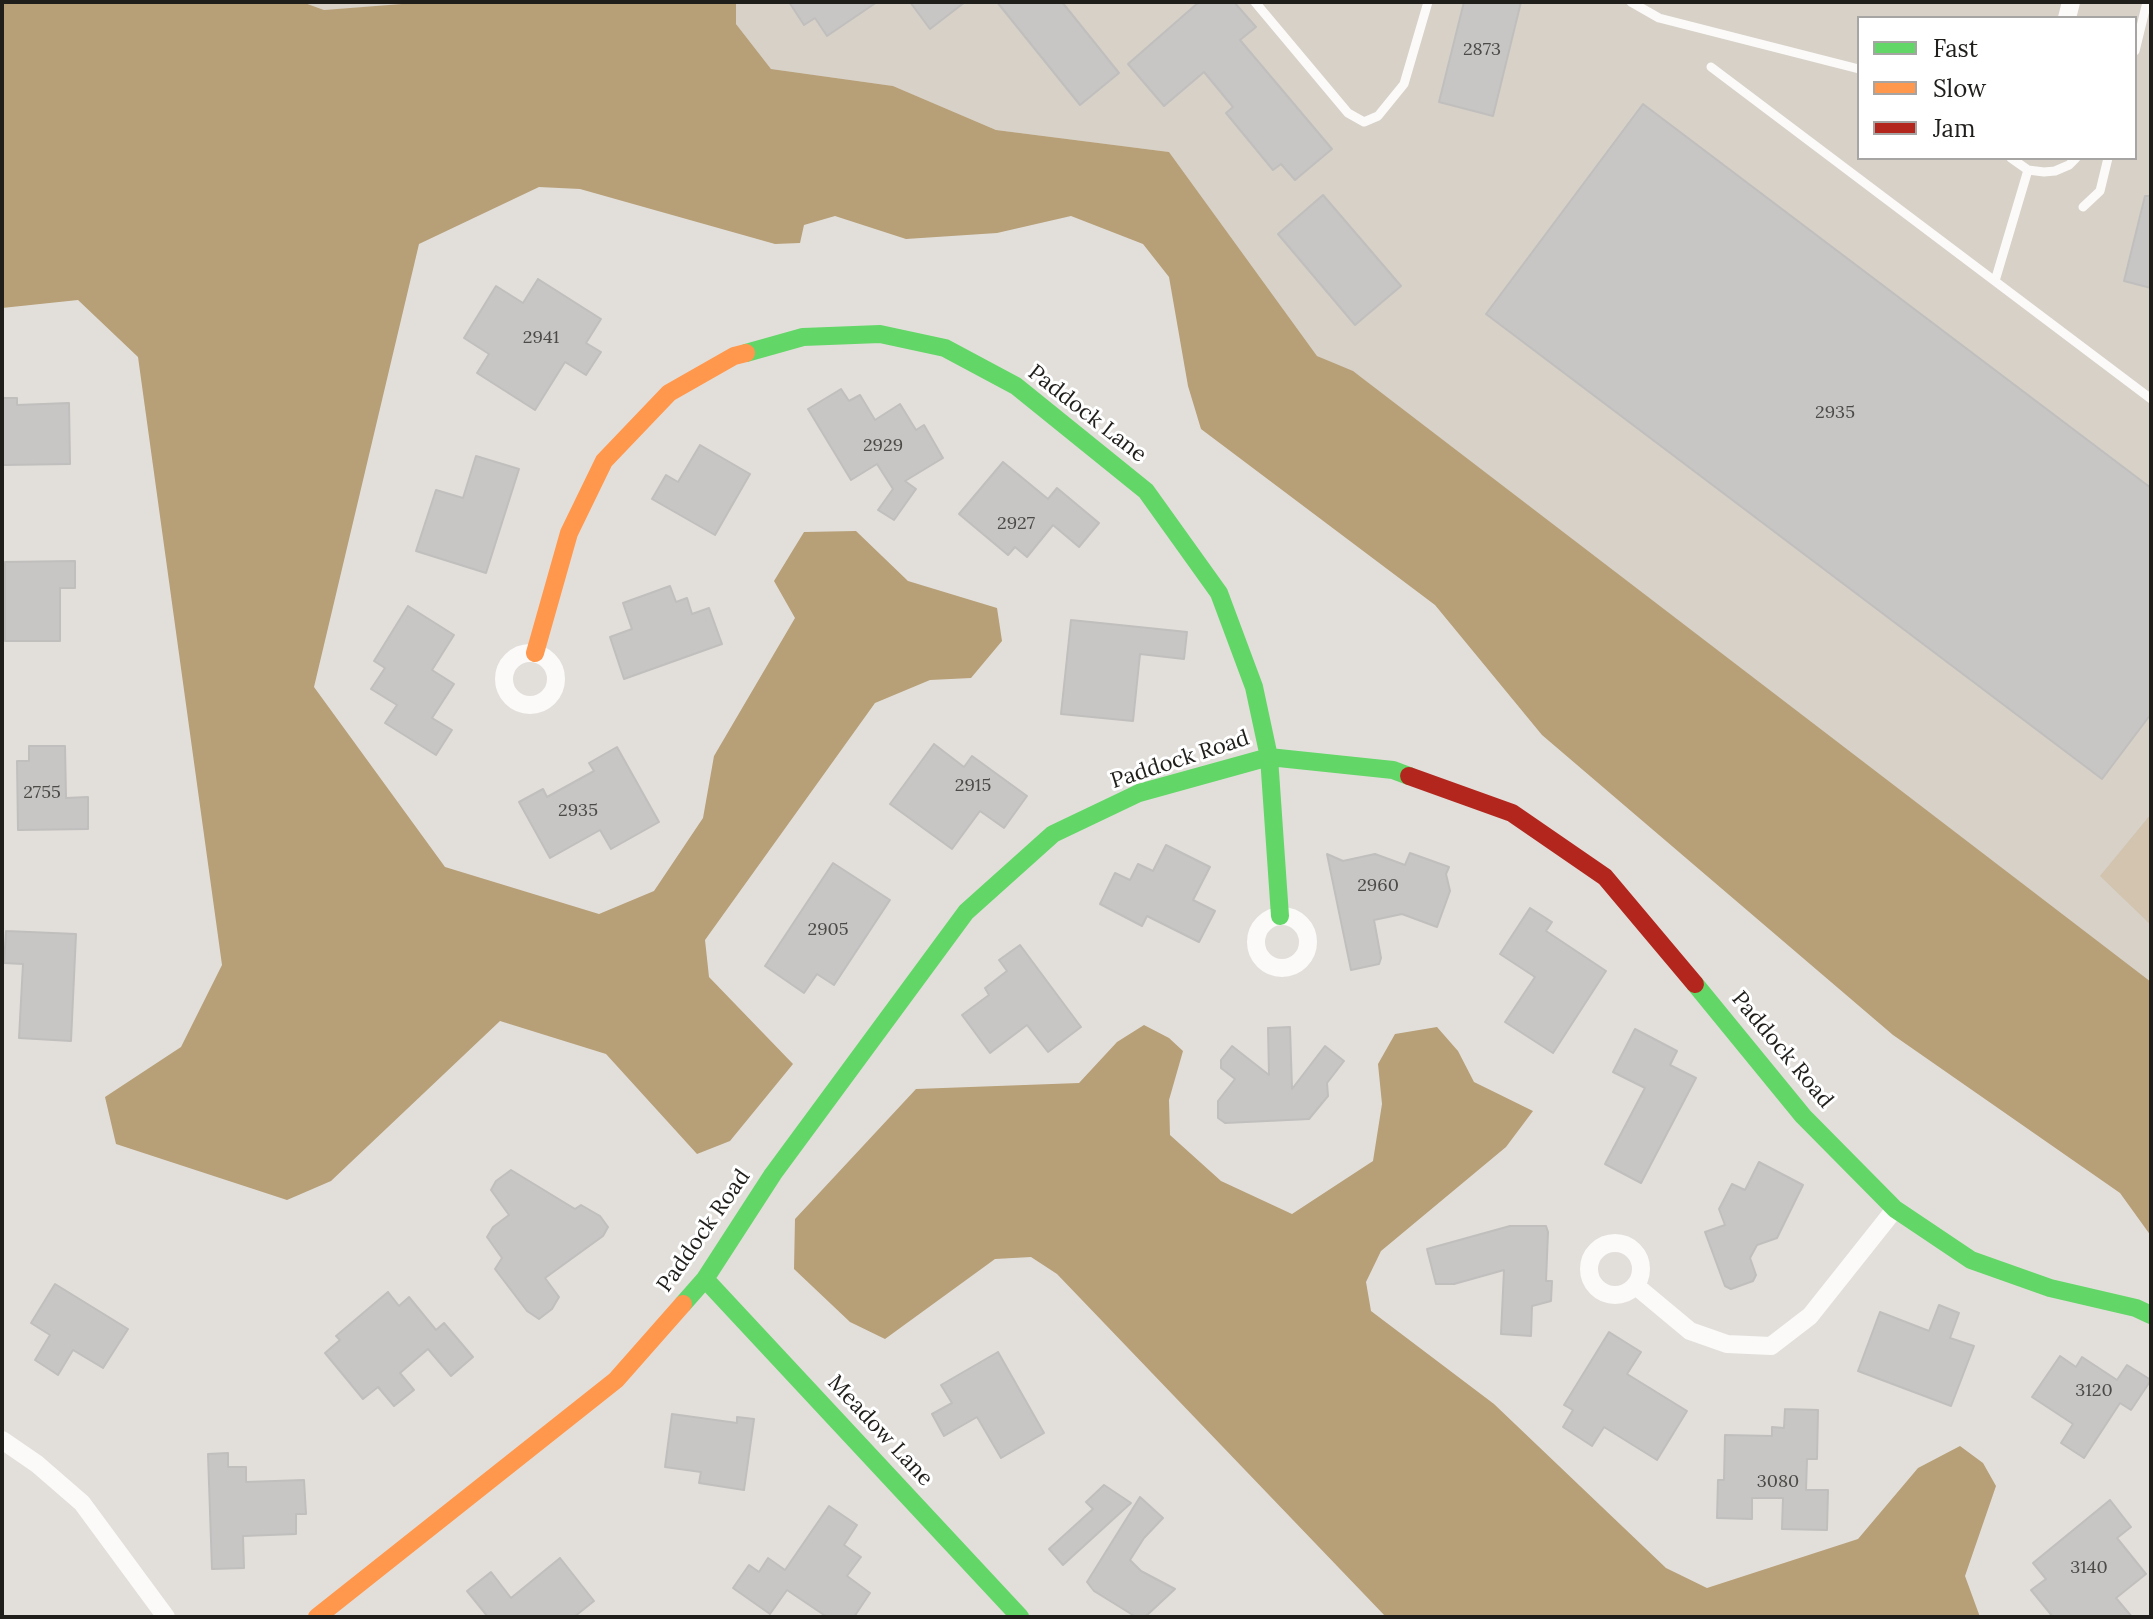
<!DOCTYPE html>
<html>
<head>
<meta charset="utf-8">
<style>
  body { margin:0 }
  #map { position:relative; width:2153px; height:1619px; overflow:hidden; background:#e2dfda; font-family:Lora,serif }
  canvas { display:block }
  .frame { position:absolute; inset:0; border:4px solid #201e1b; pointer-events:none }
  .legend { position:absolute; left:1857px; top:16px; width:280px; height:144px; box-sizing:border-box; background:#fff; border:2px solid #a6a5a4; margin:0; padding:10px 14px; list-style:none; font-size:24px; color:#201e1b }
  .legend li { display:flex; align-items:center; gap:16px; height:40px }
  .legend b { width:40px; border:2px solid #a6a5a4 }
</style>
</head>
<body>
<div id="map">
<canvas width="2153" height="1619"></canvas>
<div class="frame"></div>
<ul class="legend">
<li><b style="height:10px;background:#63d668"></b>Fast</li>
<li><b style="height:10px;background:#ff974d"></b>Slow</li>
<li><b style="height:10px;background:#b3261e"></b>Jam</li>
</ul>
</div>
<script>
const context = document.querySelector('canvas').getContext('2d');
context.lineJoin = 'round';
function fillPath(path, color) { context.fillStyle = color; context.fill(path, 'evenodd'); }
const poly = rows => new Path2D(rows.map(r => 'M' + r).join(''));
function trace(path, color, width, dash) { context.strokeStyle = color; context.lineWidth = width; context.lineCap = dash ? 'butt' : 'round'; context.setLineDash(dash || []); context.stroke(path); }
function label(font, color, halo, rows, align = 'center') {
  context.font = font + ' Lora,serif'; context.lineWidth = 6; context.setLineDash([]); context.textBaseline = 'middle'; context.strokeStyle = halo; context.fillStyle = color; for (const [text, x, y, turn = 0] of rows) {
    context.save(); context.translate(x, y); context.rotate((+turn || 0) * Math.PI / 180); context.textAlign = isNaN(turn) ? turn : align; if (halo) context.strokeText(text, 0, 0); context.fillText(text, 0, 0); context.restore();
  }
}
const built = poly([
  [302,2,442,2,324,10],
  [736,2,2151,2,2151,983,1358,375,1317,356,1169,152,996,130,893,86,771,69,736,24],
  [1859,18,2135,18,2135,158,1859,158]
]);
const green = poly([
  [2151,814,2151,925,2100,876]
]);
const water = poly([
  [2,2,302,2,324,10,428,2,736,2,736,24,771,69,893,86,996,130,1169,152,1317,356,1353,371,2151,982,2151,1236,2120,1193,1893,1035,1542,735,1435,605,1201,429,1188,386,1169,277,1143,244,1071,216,997,233,906,239,835,216,804,225,800,243,775,244,580,189,539,187,419,244,314,687,445,867,599,914,654,891,703,818,714,756,795,618,774,581,804,532,856,531,908,581,997,608,1002,641,971,678,930,680,875,703,705,940,709,977,793,1064,730,1141,697,1154,606,1054,500,1021,331,1181,287,1200,116,1144,105,1097,181,1047,222,965,138,357,78,300,2,308],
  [1144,1025,1169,1038,1183,1051,1169,1100,1170,1135,1221,1181,1292,1214,1373,1161,1382,1104,1378,1064,1395,1034,1437,1027,1458,1051,1474,1082,1533,1111,1506,1147,1381,1251,1366,1282,1371,1311,1494,1404,1666,1568,1707,1588,1858,1539,1918,1468,1960,1446,1983,1463,1996,1486,1965,1576,1980,1617,1386,1617,1057,1274,1031,1257,995,1259,885,1339,850,1322,794,1269,795,1219,916,1089,1079,1083,1117,1042]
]);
const building = poly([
  [789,2,877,2,827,36,815,18,804,25,789,2],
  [910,2,965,2,930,29,910,2],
  [997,2,1062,2,1119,73,1080,105,997,2],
  [1199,2,1234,2,1256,27,1240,40,1332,149,1295,180,1281,164,1273,170,1226,113,1233,107,1204,72,1164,106,1128,64,1199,2],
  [1464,2,1521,2,1493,116,1439,102,1464,2],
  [1643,104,2151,488,2151,714,2102,779,1486,314,1643,104],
  [1323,195,1401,286,1355,325,1278,234,1323,195],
  [2145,196,2151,196,2151,288,2124,281,2145,196],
  [538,279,601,319,586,343,601,352,586,375,565,362,535,410,477,373,489,354,464,338,496,286,523,303,538,279],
  [841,389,849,401,860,395,875,420,900,404,916,430,924,425,943,458,905,481,916,489,894,520,878,510,893,489,877,464,851,480,808,409,841,389],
  [2,398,17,398,17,405,69,403,70,464,2,465,2,398],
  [700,445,750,474,715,535,652,499,666,475,678,482,700,445],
  [476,456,519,469,486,573,416,551,436,490,463,498,476,456],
  [1003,462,1048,499,1057,488,1099,523,1079,547,1053,525,1027,557,1015,547,1008,555,959,514,1003,462],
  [75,561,75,588,60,588,60,641,5,641,5,562,75,561],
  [670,586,676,602,687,598,692,614,709,608,722,644,624,679,610,637,632,629,623,603,670,586],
  [408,606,454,635,432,670,454,684,432,718,452,730,436,755,385,723,397,705,371,689,385,668,374,661,408,606],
  [1071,620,1187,632,1184,659,1140,654,1133,721,1061,714,1071,620],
  [934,744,964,767,972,756,1027,796,1004,828,980,811,952,849,890,804,934,744],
  [29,746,65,746,66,798,88,797,88,829,18,830,17,761,29,761,29,746],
  [617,747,659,822,611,849,600,830,550,858,519,802,543,789,547,797,594,771,589,763,617,747],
  [1166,845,1210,867,1193,900,1215,911,1199,942,1147,916,1142,926,1100,904,1115,873,1130,880,1138,864,1153,871,1166,845],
  [1410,853,1449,867,1446,874,1450,891,1437,927,1402,914,1374,920,1381,958,1379,964,1351,970,1327,854,1343,861,1375,854,1405,865,1410,853],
  [833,863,890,900,834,985,817,974,804,993,765,966,833,863],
  [1530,908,1552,922,1546,931,1606,971,1553,1053,1505,1022,1535,977,1500,954,1530,908],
  [6,931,76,934,71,1041,19,1038,23,964,4,963,6,931],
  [1020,945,1081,1027,1048,1052,1027,1025,990,1053,962,1015,989,995,985,988,1007,971,999,960,1020,945],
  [1290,1027,1292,1089,1325,1046,1344,1061,1327,1083,1328,1096,1309,1119,1225,1123,1218,1118,1218,1101,1235,1079,1221,1068,1221,1060,1232,1046,1269,1075,1268,1028,1290,1027],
  [1635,1029,1677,1051,1670,1065,1696,1078,1641,1183,1605,1164,1645,1088,1613,1072,1635,1029],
  [1759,1162,1803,1185,1777,1238,1757,1245,1750,1258,1756,1275,1753,1281,1731,1289,1725,1286,1705,1232,1725,1225,1719,1209,1732,1184,1745,1190,1759,1162],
  [511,1170,575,1209,581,1205,600,1216,608,1227,603,1236,545,1278,559,1297,552,1309,539,1319,527,1311,495,1269,502,1258,487,1237,493,1227,509,1215,491,1190,496,1181,511,1170],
  [1510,1226,1546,1226,1548,1232,1546,1281,1552,1281,1551,1301,1532,1306,1531,1336,1501,1334,1504,1270,1454,1284,1436,1284,1427,1249,1510,1226],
  [55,1284,128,1329,103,1368,73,1350,58,1375,35,1360,50,1335,31,1323,55,1284],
  [388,1292,399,1306,409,1297,436,1330,444,1323,473,1357,451,1376,428,1349,400,1373,414,1390,394,1406,378,1387,363,1399,325,1353,340,1340,336,1336,388,1292],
  [1939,1305,1959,1313,1950,1338,1974,1346,1951,1406,1858,1371,1880,1312,1929,1331,1939,1305],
  [1609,1332,1641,1352,1627,1374,1687,1411,1657,1460,1604,1427,1592,1446,1563,1427,1573,1410,1564,1405,1609,1332],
  [998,1352,1044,1433,1001,1458,977,1417,944,1436,932,1414,952,1403,941,1385,998,1352],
  [2060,1356,2076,1367,2082,1357,2117,1380,2127,1365,2151,1380,2131,1410,2120,1403,2084,1458,2061,1443,2073,1424,2032,1397,2060,1356],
  [1785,1409,1818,1410,1817,1459,1807,1459,1806,1490,1828,1490,1827,1530,1782,1529,1783,1498,1752,1498,1752,1519,1717,1518,1718,1480,1724,1480,1725,1435,1772,1436,1772,1427,1784,1428,1785,1409],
  [672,1414,737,1423,737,1417,754,1419,744,1490,699,1483,701,1472,665,1467,672,1414],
  [228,1453,228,1467,246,1467,246,1482,304,1480,306,1514,296,1514,296,1534,243,1536,244,1568,212,1569,208,1454,228,1453],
  [1104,1485,1131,1503,1063,1565,1049,1549,1093,1509,1086,1502,1104,1485],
  [1140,1497,1163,1518,1144,1538,1130,1560,1141,1571,1175,1589,1145,1617,1136,1617,1094,1591,1087,1582,1140,1497],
  [2110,1500,2131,1527,2117,1538,2146,1574,2116,1598,2132,1617,2053,1617,2031,1590,2046,1579,2033,1563,2110,1500],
  [829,1506,857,1525,844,1545,861,1557,847,1576,870,1593,854,1617,827,1617,787,1590,770,1614,733,1588,749,1565,759,1572,768,1558,785,1570,829,1506],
  [560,1558,594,1601,574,1617,488,1617,467,1591,491,1572,511,1598,560,1558]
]);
const lane = poly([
  [1255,2,1348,113,1364,122,1378,116,1404,84,1428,2],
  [1631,2,1659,18,1859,69],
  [2135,51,2147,2],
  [1711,67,2151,399],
  [2011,158,2028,170,2044,172,2055,171,2069,165,2076,158],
  [2083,207,2100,191,2108,158],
  [1995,281,2028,170]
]);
const street = poly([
  [2067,18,2071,2],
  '504 679a26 26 0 1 1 52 0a26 26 0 1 1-52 0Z',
  '1256 942a26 26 0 1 1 52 0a26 26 0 1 1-52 0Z',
  '1589 1269a26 26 0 1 1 52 0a26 26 0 1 1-52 0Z',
  [1636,1286,1690,1331,1727,1344,1771,1346,1810,1316,1895,1209],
  [2,1440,37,1464,82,1503,166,1617]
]);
const fast = poly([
  [746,353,803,337,880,334,945,348,1016,386,1146,491,1219,593,1254,687,1269,757,1280,916],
  [1695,984,1803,1116,1895,1209,1971,1260,2050,1288,2136,1308,2151,1315],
  [705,1279,1020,1617],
  [683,1304,705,1279,773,1174,966,912,1053,834,1139,793,1269,757,1393,770,1409,776]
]);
const slow = poly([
  [535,653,569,533,604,461,669,393,734,356,746,353],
  [317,1617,616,1380,683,1304]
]);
const jam = poly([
  [1409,776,1512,813,1605,877,1695,984]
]);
const numberNames = [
  ["2873",1482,50],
  ["2941",541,338],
  ["2935",1835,413],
  ["2929",883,446],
  ["2927",1016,524],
  ["2915",973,786],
  ["2755",42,793],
  ["2935",578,811],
  ["2960",1378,886],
  ["2905",828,930],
  ["3120",2094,1391],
  ["3080",1778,1482],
  ["3140",2089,1568]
];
const streetNames = [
  ["Paddock Lane",1087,414,38],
  ["Paddock Road",1180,760,-18],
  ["Paddock Road",1782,1050,50],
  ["Paddock Road",704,1231,-55],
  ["Meadow Lane",880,1431,47]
];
fillPath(built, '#d7d1c7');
fillPath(green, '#d2c4ae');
fillPath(water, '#b79f77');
fillPath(building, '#c7c6c5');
trace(building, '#c0bfbe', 2);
trace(lane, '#fbfaf9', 9);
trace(street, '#fbfaf9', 18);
trace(fast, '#63d668', 18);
trace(slow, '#ff974d', 18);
trace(jam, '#b3261e', 18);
label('18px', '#4c4a47', null, numberNames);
label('22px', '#201e1b', '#fff', streetNames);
</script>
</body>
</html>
